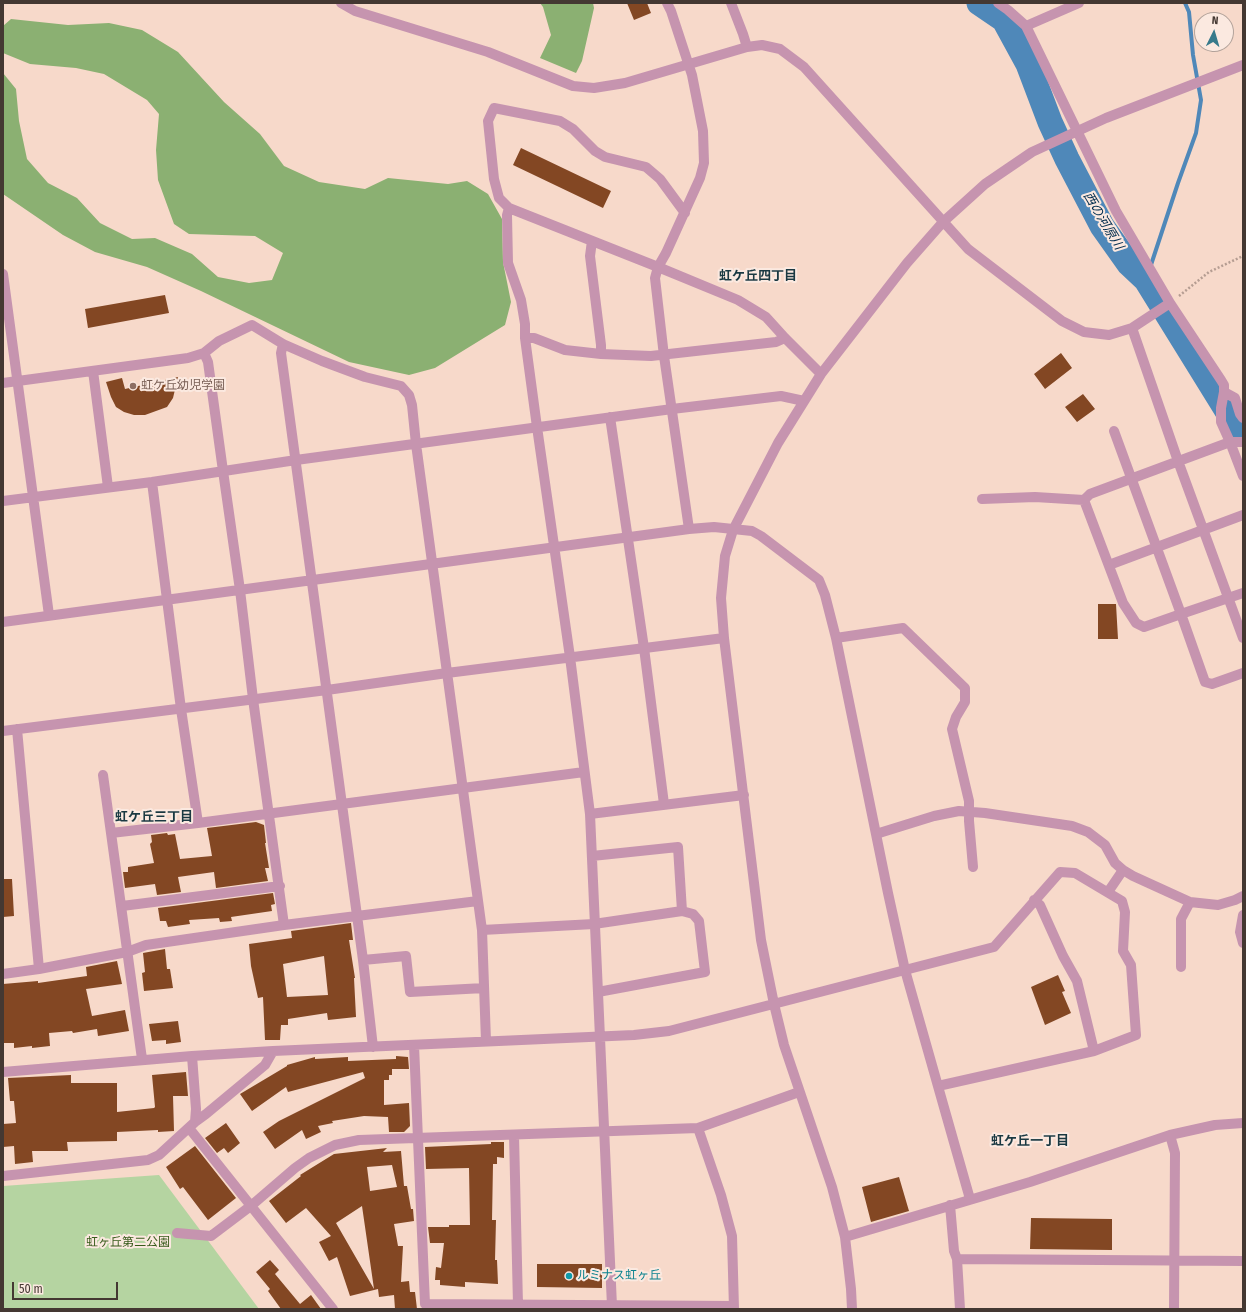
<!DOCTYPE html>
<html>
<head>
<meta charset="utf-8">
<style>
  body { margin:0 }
  #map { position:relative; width:1246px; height:1312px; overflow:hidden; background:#f7d9ca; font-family:"Fira Sans Condensed",sans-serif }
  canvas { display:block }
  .frame { position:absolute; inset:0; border:4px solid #443832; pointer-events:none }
  .north { position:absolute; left:1194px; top:12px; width:40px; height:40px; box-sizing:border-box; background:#fbe9e0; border:1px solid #b2a29a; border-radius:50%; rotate:5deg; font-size:11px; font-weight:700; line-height:16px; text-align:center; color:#443832 }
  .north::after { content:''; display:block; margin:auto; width:14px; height:18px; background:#377a8b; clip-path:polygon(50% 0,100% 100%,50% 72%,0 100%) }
  .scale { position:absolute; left:12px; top:1282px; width:106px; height:18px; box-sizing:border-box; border:2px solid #443832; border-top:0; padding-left:5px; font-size:12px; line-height:14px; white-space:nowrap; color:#443832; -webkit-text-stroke:3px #fbe9e0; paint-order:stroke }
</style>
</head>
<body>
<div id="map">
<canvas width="1246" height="1312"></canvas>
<div class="frame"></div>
<div class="north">N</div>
<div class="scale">50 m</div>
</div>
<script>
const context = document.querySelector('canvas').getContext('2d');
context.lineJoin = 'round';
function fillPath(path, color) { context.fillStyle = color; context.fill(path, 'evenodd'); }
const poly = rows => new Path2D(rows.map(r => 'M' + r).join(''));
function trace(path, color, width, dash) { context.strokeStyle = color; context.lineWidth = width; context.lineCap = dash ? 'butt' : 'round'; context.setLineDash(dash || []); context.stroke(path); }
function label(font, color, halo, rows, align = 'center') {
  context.font = font + ' "Fira Sans Condensed","Noto Sans JP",sans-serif'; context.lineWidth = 4; context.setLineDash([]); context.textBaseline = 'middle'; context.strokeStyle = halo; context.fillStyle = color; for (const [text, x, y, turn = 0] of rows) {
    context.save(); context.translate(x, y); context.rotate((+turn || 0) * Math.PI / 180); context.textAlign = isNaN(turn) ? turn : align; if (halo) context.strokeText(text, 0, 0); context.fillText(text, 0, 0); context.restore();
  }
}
const green = poly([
  [159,1175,259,1309,3,1309,3,1186]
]);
const forest = poly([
  [540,3,593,3,594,8,582,61,576,73,540,58,551,35,543,7],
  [11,19,68,25,109,23,142,30,178,52,224,102,260,134,284,166,319,182,365,189,388,178,448,184,467,181,488,194,502,219,503,262,511,302,505,325,435,368,409,375,349,362,201,291,147,267,95,252,63,235,3,194,3,73,16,89,19,121,27,159,48,183,77,198,100,223,132,239,155,238,192,254,218,277,249,283,272,280,283,253,255,236,189,234,174,224,158,180,156,150,159,114,147,100,104,74,76,68,30,64,3,53,3,26]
]);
const stream = poly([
  [1146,280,1178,183,1196,133,1201,100,1193,55,1189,12,1185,3]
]);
const river = poly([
  [979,3,1004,20,1028,64,1050,122,1067,159,1102,226,1129,264,1146,280,1232,419,1243,434]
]);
const building = poly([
  [627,3,647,3,651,13,634,20],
  [521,148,611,191,603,208,513,165],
  [165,295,169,313,88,328,85,309],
  [1061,353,1072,368,1045,389,1034,374],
  [178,377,173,398,167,407,145,415,134,415,124,412,116,407,111,397,106,382,122,378,125,389],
  [1083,394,1095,409,1077,422,1065,407],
  [1098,604,1116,604,1118,639,1098,639],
  [256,822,264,825,266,843,265,843,269,868,265,868,268,881,216,888,214,872,178,877,181,892,157,895,155,884,125,888,123,872,128,872,128,867,154,863,150,844,152,842,151,835,167,833,168,835,175,834,180,859,212,856,207,828],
  [3,879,12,879,14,916,3,917],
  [273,893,275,904,271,905,272,911,231,917,232,921,220,922,219,918,189,920,190,924,168,927,166,921,160,921,158,908],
  [351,923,353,940,349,940,355,978,354,978,356,1017,328,1020,327,1013,288,1019,288,1025,281,1025,280,1040,265,1040,263,997,258,998,251,966,249,944,292,938,291,931],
  [324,956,328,995,287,997,283,964],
  [165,949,167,969,170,969,173,988,144,991,142,973,145,972,143,953],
  [117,961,122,984,86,989,92,1016,125,1010,129,1031,98,1036,97,1029,73,1033,72,1031,49,1033,50,1046,32,1048,32,1046,14,1048,14,1043,4,1043,3,1026,3,984,38,981,38,983,87,976,86,967],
  [1058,975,1065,991,1062,992,1071,1013,1045,1025,1031,987],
  [178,1021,181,1042,166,1044,166,1040,152,1041,149,1024],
  [396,1056,408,1057,409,1069,392,1069,392,1075,389,1075,389,1080,384,1080,384,1105,409,1103,410,1126,404,1132,389,1132,388,1117,364,1116,332,1121,333,1123,318,1126,321,1132,306,1139,302,1130,275,1149,263,1132,279,1121,365,1078,363,1072,288,1092,286,1087,252,1111,240,1094,287,1066,287,1065,315,1057,315,1059,348,1057,348,1061,396,1059],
  [186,1072,188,1096,173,1096,174,1131,158,1132,158,1130,117,1132,117,1141,67,1142,68,1151,32,1151,33,1162,15,1164,14,1146,3,1147,3,1124,16,1123,14,1101,10,1101,8,1078,71,1075,71,1083,117,1083,117,1112,154,1108,155,1107,152,1075],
  [226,1123,240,1143,228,1153,224,1148,217,1153,205,1138],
  [491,1142,504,1142,504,1158,497,1157,497,1164,493,1164,492,1220,496,1220,495,1260,497,1260,498,1284,465,1282,465,1287,440,1285,440,1280,435,1280,436,1267,441,1268,444,1243,430,1243,428,1227,449,1227,449,1225,470,1225,469,1168,426,1169,425,1147,491,1144],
  [195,1146,236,1198,208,1220,183,1187,180,1189,166,1167],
  [387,1148,383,1152,401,1151,404,1186,407,1186,411,1209,413,1209,414,1221,394,1224,398,1246,403,1246,401,1282,409,1281,410,1292,415,1292,417,1309,395,1309,394,1295,379,1297,378,1289,350,1296,337,1257,329,1261,319,1242,331,1236,306,1208,286,1223,269,1201,301,1176,300,1175,334,1154],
  [392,1165,397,1187,370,1191,367,1167],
  [362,1206,374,1289,336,1223],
  [899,1177,909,1211,871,1222,862,1187],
  [1031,1218,1112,1219,1112,1250,1030,1249],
  [270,1260,279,1270,275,1274,300,1304,311,1295,321,1309,281,1309,268,1291,270,1289,256,1272],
  [537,1264,602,1264,602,1288,537,1287]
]);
const path = poly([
  [1179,296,1209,272,1243,256]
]);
const minor = poly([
  [341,3,355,11,488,52,573,86,594,88,625,83,747,47,762,45,780,49,804,67,968,249,1062,321,1084,332,1109,335,1132,328,1170,303],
  [667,3,671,11,692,75,703,131,704,163,700,178,666,253,658,267,655,278,664,356,689,529],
  [731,3,743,34,747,47],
  [998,3,1008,10,1026,26,1116,211,1170,303,1221,380,1224,385,1224,392,1221,408,1221,422,1230,442,1243,476],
  [1026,26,1079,3],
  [509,208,507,215,508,263,521,300,525,324,525,338],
  [685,213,660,179,646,167,605,157,595,151,573,129,560,121,494,108,488,121,494,179,499,198,509,208,658,267,738,300,766,317,785,338,821,374],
  [592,241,590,256,601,345,601,354],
  [3,274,49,615],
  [1132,328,1178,461,1243,638],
  [283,344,281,353,363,960,373,1047],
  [204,353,208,362,223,471,240,590,253,699,284,925],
  [93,371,108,487],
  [3,383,188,358,204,353,219,341,252,325,283,344,322,361,365,377,401,386,409,395,412,405,416,444,482,930,486,1041],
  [1224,392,1235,398,1240,414,1243,418],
  [610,417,644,648,664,804],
  [152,482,181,709,198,823],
  [982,499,1035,497,1084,500],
  [1084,500,1123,603,1136,623,1144,627,1181,614,1114,431],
  [1084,500,1090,494,1230,442,1243,442],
  [3,501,152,482,296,460,672,409,781,396,804,401],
  [1109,565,1243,515],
  [1243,593,1181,614,1205,682,1212,684,1243,673],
  [3,622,689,529,714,527,752,531,761,536,819,580,825,595,836,638,888,893,905,970,970,1199],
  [836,638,903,628,965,688,965,702,956,717,952,729,969,801,969,821,973,867],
  [17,729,39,969],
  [3,731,327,690,447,673,724,638],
  [103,775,111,833],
  [590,814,744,795],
  [876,834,934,816,959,811,985,813,1072,826,1088,832,1105,845,1115,863,1123,870,1133,876,1190,902,1218,905,1235,900,1243,896],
  [592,856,678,847,682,911],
  [1108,892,1123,870],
  [1034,900,1040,905,1063,956,1077,981,1094,1051],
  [122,906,280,886],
  [1243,915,1240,932,1243,943],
  [482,930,594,924,682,911,693,914,699,921,705,972,598,992],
  [363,960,406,956,410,992,484,988],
  [1181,967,1181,919,1190,902],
  [3,974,39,969,127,952,146,945,284,925,478,901],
  [414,1045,425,1304,734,1306],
  [142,1059,111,833,198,823,584,772],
  [3,1072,192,1056,273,1051,634,1035,669,1031,994,947,1060,872,1075,873,1122,901,1125,912,1123,951,1131,965,1136,1035,1094,1051,938,1086],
  [195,1122,206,1114,265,1065,273,1051],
  [189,1128,333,1309],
  [698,1128,721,1195,732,1236,734,1309],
  [514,1135,518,1305],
  [1170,1135,1175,1153,1174,1309],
  [3,1176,148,1160,159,1155,195,1122,196,1109,192,1056],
  [950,1205,954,1251,957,1259,960,1309],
  [177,1233,211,1236,252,1205,295,1168,309,1158,335,1145,359,1140,698,1128,799,1092],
  [845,1237,1030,1182,1170,1135,1215,1125,1243,1123],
  [957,1259,1243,1261],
  [612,1306,590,814,570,657,537,427,525,338,534,338,565,350,601,354,651,356,776,342,785,338],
  [852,1309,851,1289,845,1237,832,1187,784,1045,774,1004,761,940,724,638,721,598,725,556,733,530,778,443,821,374,907,263,943,222,985,184,1032,152,1106,118,1243,65]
]);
const markers = [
  [133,386,4,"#8d6e63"],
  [569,1276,4,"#0f9aa8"]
];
const educationNames = [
  ["虹ケ丘幼児学園",141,386]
];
const parkNames = [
  ["虹ヶ丘第二公園",128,1243]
];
const cultureNames = [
  ["ルミナス虹ヶ丘",577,1276]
];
const waterNames = [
  ["西の河原川",1103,221,59]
];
const neighbourhoodNames = [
  ["虹ケ丘四丁目",758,276],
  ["虹ケ丘三丁目",154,817],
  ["虹ケ丘一丁目",1030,1141]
];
fillPath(green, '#b5d4a1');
fillPath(forest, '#8bb072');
trace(stream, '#4f88b9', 4);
trace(river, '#4f88b9', 25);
fillPath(building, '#834723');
trace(path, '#b59d92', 2.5, [2, 2]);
trace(minor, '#c694af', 10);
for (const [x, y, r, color] of markers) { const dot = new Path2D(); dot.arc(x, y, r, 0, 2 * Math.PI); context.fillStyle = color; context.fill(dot); trace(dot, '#fbe9e0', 1.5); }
label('12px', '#785e54', '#fbe9e0', educationNames, 'left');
label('12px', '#385b1b', '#fbe9e0', parkNames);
label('12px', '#0d838f', '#fbe9e0', cultureNames, 'left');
label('italic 13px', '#002c4d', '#fbe9e0', waterNames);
label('bold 13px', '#1a3942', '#fbe9e0', neighbourhoodNames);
</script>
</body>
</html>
